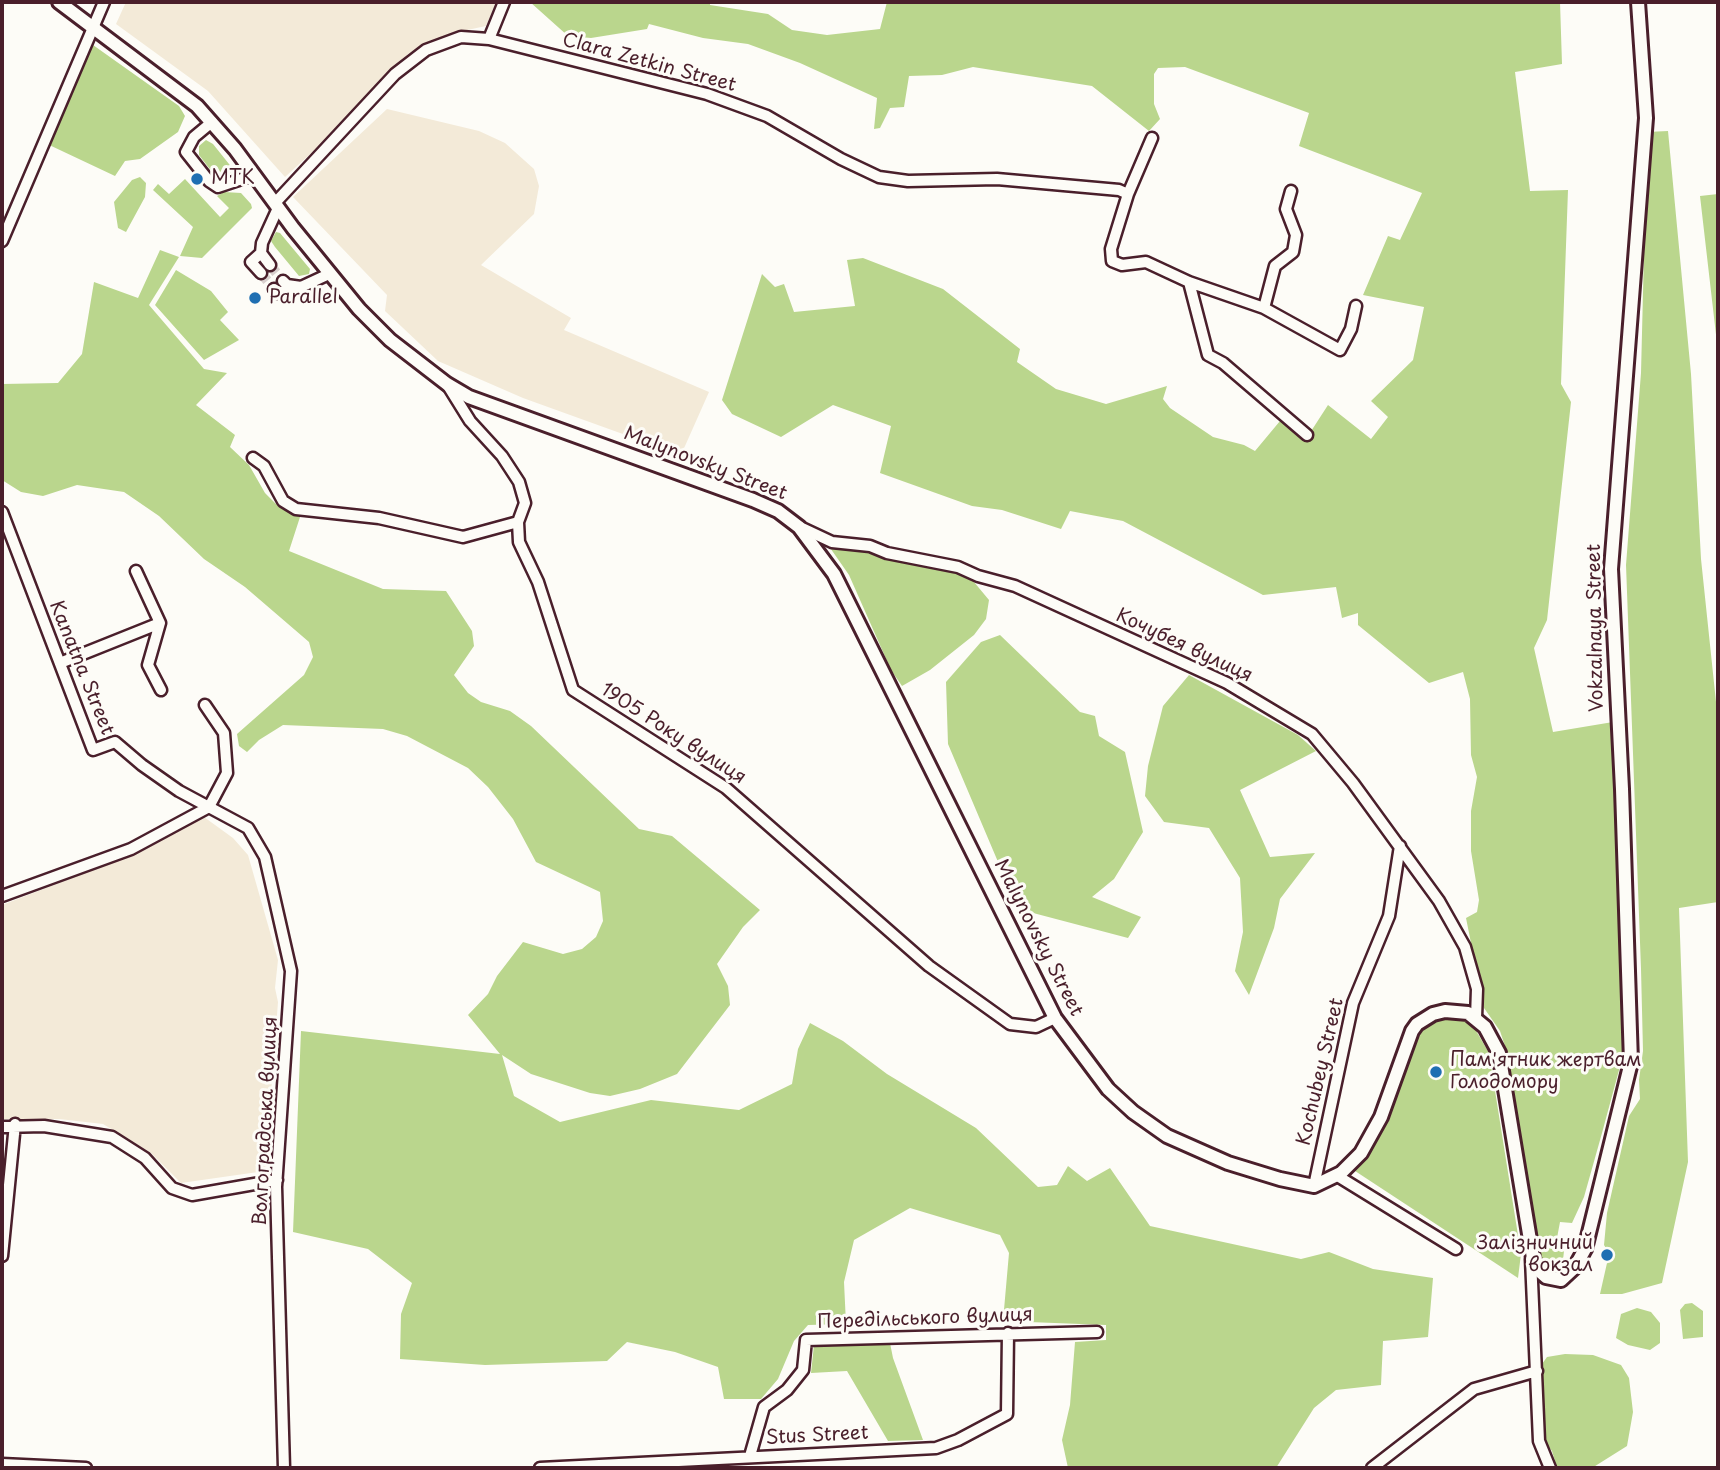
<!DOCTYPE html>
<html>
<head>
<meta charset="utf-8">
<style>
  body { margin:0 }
  #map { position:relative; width:1720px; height:1470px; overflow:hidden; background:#fdfcf7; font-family:"Playpen Sans",sans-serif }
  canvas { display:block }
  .frame { position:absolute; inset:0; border:4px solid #4a1f2b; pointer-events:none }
</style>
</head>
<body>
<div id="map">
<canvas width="1720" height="1470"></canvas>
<div class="frame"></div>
</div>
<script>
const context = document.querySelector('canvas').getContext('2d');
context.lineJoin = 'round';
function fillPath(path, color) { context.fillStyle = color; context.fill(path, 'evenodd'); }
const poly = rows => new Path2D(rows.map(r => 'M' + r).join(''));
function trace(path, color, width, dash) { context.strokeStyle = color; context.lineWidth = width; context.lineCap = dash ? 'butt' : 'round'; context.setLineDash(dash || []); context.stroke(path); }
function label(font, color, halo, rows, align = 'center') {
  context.font = font + ' "Playpen Sans",sans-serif'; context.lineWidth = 6; context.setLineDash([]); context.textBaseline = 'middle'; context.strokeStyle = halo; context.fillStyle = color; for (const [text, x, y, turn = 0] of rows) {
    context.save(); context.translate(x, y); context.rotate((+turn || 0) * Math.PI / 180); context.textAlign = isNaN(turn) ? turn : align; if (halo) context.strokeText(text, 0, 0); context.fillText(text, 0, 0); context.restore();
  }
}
const built = poly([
  [126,2,496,2,486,26,453,33,408,54,362,101,352,116,285,177,208,91,116,24],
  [387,109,479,131,505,143,534,169,539,186,534,214,481,265,571,318,564,330,709,392,681,455,523,398,438,361,385,311,387,295,293,197],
  [204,817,233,838,248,855,278,960,275,988,278,1002,265,1171,181,1183,151,1153,103,1124,59,1119,2,1119,2,905,137,853]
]);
const green = poly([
  [530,2,710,2,710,5,768,14,792,30,827,35,880,29,887,2,1560,2,1562,64,1515,72,1530,191,1568,190,1561,384,1571,402,1547,620,1534,648,1553,732,1613,722,1625,989,1622,1059,1602,1133,1584,1197,1572,1223,1560,1222,1557,1238,1565,1242,1562,1269,1548,1270,1541,1264,1536,1249,1505,1046,1500,1031,1484,1008,1466,918,1477,912,1479,900,1471,851,1471,811,1477,777,1471,755,1470,699,1463,672,1429,683,1358,625,1358,613,1342,618,1336,587,1263,595,1123,521,1070,511,1061,529,1002,510,972,506,880,473,891,426,833,405,781,437,732,414,722,400,762,274,775,287,784,284,794,312,855,306,847,260,863,258,943,289,1020,349,1017,362,1056,389,1106,404,1167,386,1163,399,1170,408,1213,437,1244,445,1255,451,1280,421,1306,439,1328,405,1371,439,1388,417,1371,401,1413,360,1424,307,1363,295,1388,236,1400,240,1422,193,1299,146,1309,113,1185,67,1158,68,1154,74,1154,104,1160,119,1149,131,1092,86,973,67,942,75,909,76,904,107,890,108,880,128,874,129,877,98,800,63,748,44,703,38,649,24,647,29,591,38,568,36],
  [93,45,179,106,185,116,178,132,140,159,125,161,115,176,45,143,86,47],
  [1668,131,1691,374,1701,559,1718,721,1718,902,1679,908,1688,1162,1662,1283,1622,1294,1600,1294,1607,1263,1612,1258,1604,1245,1607,1213,1629,1116,1640,1099,1639,1080,1643,1051,1641,969,1626,565,1641,373,1647,132],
  [206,140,213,144,233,169,226,179,216,177,199,155,199,146],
  [140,177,146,183,145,197,126,232,118,228,114,202,132,180],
  [185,179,220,217,229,208,217,196,224,192,241,193,251,204,252,208,202,258,180,256,193,227,153,190,158,184,169,194],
  [1718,194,1718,352,1700,196],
  [276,232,280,233,310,269,309,274,299,276,275,247,271,241],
  [160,250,179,257,149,305,204,369,227,373,196,405,235,435,230,447,249,465,265,493,278,506,300,517,289,551,383,589,446,591,472,631,474,646,454,675,468,693,481,702,510,711,531,726,639,829,672,836,760,910,743,927,717,964,728,986,730,1005,677,1074,640,1089,610,1096,590,1093,531,1074,502,1055,514,1096,560,1122,651,1100,739,1110,792,1084,798,1049,810,1023,843,1041,887,1074,976,1128,1038,1187,1057,1185,1068,1166,1087,1181,1110,1168,1150,1226,1301,1259,1329,1252,1373,1269,1433,1278,1428,1337,1383,1341,1381,1385,1336,1390,1314,1408,1276,1468,1068,1468,1062,1440,1070,1405,1075,1342,1106,1340,1106,1325,1003,1321,1009,1253,1000,1235,910,1208,854,1240,844,1282,846,1324,808,1325,794,1341,778,1379,761,1399,724,1399,718,1367,675,1352,627,1342,607,1361,485,1365,400,1359,401,1314,412,1283,368,1249,293,1232,301,1031,500,1054,468,1015,488,994,497,976,523,942,563,954,582,949,596,937,603,921,600,892,536,862,513,819,488,787,468,768,407,736,383,729,283,725,259,740,247,752,239,746,237,734,304,675,313,657,309,642,245,587,204,559,159,516,124,492,77,485,43,496,21,492,2,480,2,384,58,383,82,354,94,282,138,298],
  [176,270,211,291,228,312,220,320,239,340,204,360,155,305],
  [826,542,964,570,989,600,986,619,974,635,930,670,902,686,891,670,849,575],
  [1000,635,1080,712,1095,716,1099,736,1125,752,1143,832,1114,879,1092,897,1141,917,1128,938,1018,909,948,744,946,682,981,642],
  [1189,675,1298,735,1316,751,1240,790,1270,857,1315,853,1280,899,1274,928,1249,995,1235,971,1243,932,1240,878,1209,828,1164,822,1145,796,1148,766,1163,706],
  [1448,1017,1471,1022,1489,1053,1521,1254,1518,1278,1352,1169,1366,1156,1389,1113,1409,1049,1418,1034,1429,1021],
  [1692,1303,1703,1311,1703,1337,1683,1339,1680,1310,1685,1304],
  [1637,1308,1651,1312,1660,1323,1660,1343,1650,1350,1628,1345,1616,1338,1621,1314],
  [890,1343,893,1358,923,1440,888,1441,847,1371,811,1373,814,1345],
  [1565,1354,1593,1355,1621,1365,1629,1378,1633,1412,1627,1446,1592,1468,1557,1468,1552,1451,1542,1439,1542,1364,1547,1357]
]);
const minorTunnel = poly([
  [270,265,283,281],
  [261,273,274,289]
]);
const minor = poly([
  [489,39,504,2],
  [212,122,194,137,186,152,209,181,218,187,254,175],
  [1128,194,1111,249,1112,261,1122,265,1146,262,1189,282,1264,308,1340,350,1351,329,1356,306],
  [275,203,395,74,426,50,461,37,489,39,707,94,767,116,841,159,879,177,908,181,997,179,1119,190,1128,194,1152,138],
  [2,241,104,2],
  [270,265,261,253,262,243,278,208],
  [261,273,251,262,261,253],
  [283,281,287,285,301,287,329,274],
  [1189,282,1208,355,1223,363,1307,435],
  [274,289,278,293,295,288],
  [1264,308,1275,266,1293,252,1296,235,1286,209,1291,191],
  [447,384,470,421,502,456,519,482,525,503,518,522,519,542,538,582,573,690,726,788,929,966,1010,1024,1036,1027,1055,1018],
  [253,458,264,466,283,501,296,509,379,518,463,537,518,522],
  [2,512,93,750,115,742,142,765,179,791,248,828,265,857,291,971,276,1187,284,1468],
  [800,527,832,542,870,546,887,553,958,567,978,576,1015,586,1227,683,1312,734,1353,783,1439,901,1465,947,1477,989,1476,1018],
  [136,571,160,623,148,665,161,690],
  [60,663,160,623],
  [205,705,224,733,227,773,209,807],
  [2,896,131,849,209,807],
  [2,1127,44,1126,112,1137,145,1158,172,1188,192,1195,277,1180],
  [1336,1175,1456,1249],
  [1314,1186,1353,1003,1389,916,1400,846],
  [2,1256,15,1124],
  [1531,1259,1539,1441,1550,1468],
  [750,1456,764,1407,787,1390,803,1370,806,1340,1097,1332],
  [2,1464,86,1468],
  [540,1468,936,1448,958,1440,1007,1414,1008,1333],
  [1372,1468,1474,1389,1537,1371]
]);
const secondary = poly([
  [59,2,197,106,235,149,293,228,359,309,390,340,447,384,469,397,753,500,778,511,799,527,834,574,1055,1018,1108,1089,1133,1112,1167,1136,1228,1163,1280,1179,1314,1186,1341,1173,1361,1153,1381,1117,1412,1031,1417,1024,1433,1014,1445,1011,1468,1013,1485,1027,1499,1053,1533,1258,1537,1269,1546,1277,1561,1280,1575,1267,1585,1249,1631,1062,1622,789,1611,569,1646,118,1638,2]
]);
const markers = [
  [197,179,7,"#1f6fb2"],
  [255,298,7,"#1f6fb2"],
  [1436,1072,7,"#1f6fb2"],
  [1607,1255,7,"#1f6fb2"]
];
const streetNames = [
  ["Clara Zetkin Street",649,63,15],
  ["Malynovsky Street",705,464,21],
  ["Vokzalnaya Street",1596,628,-91],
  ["Кочубея вулиця",1184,646,25],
  ["Kanatna Street",81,668,68],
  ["1905 Року вулиця",673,734,33],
  ["Malynovsky Street",1038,938,63],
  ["Kochubey Street",1321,1072,-77],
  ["Волгоградська вулиця",266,1121,-87],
  ["Передільського вулиця",925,1319,-2],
  ["Stus Street",817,1436,-3]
];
const poiNames = [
  ["МТК",211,179],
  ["Parallel",269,298],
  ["Пам'ятник жертвам",1450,1061],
  ["Голодомору",1450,1083],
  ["Залізничний",1593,1244,"right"],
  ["вокзал",1593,1266,"right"]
];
fillPath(built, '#f3ead8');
fillPath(green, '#bad68d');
trace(minorTunnel, '#d9d0ce', 10, [10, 5]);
trace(minor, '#4a1f2b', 15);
trace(secondary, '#4a1f2b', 18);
trace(minor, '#fdfcf7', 10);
trace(secondary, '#fdfcf7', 12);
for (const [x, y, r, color] of markers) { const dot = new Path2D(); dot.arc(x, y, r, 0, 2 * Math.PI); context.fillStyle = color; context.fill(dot); trace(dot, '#fdfcf7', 2.5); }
label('19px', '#4a1f2b', '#fdfcf7', streetNames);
label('19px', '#4a1f2b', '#fdfcf7', poiNames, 'left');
</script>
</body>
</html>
